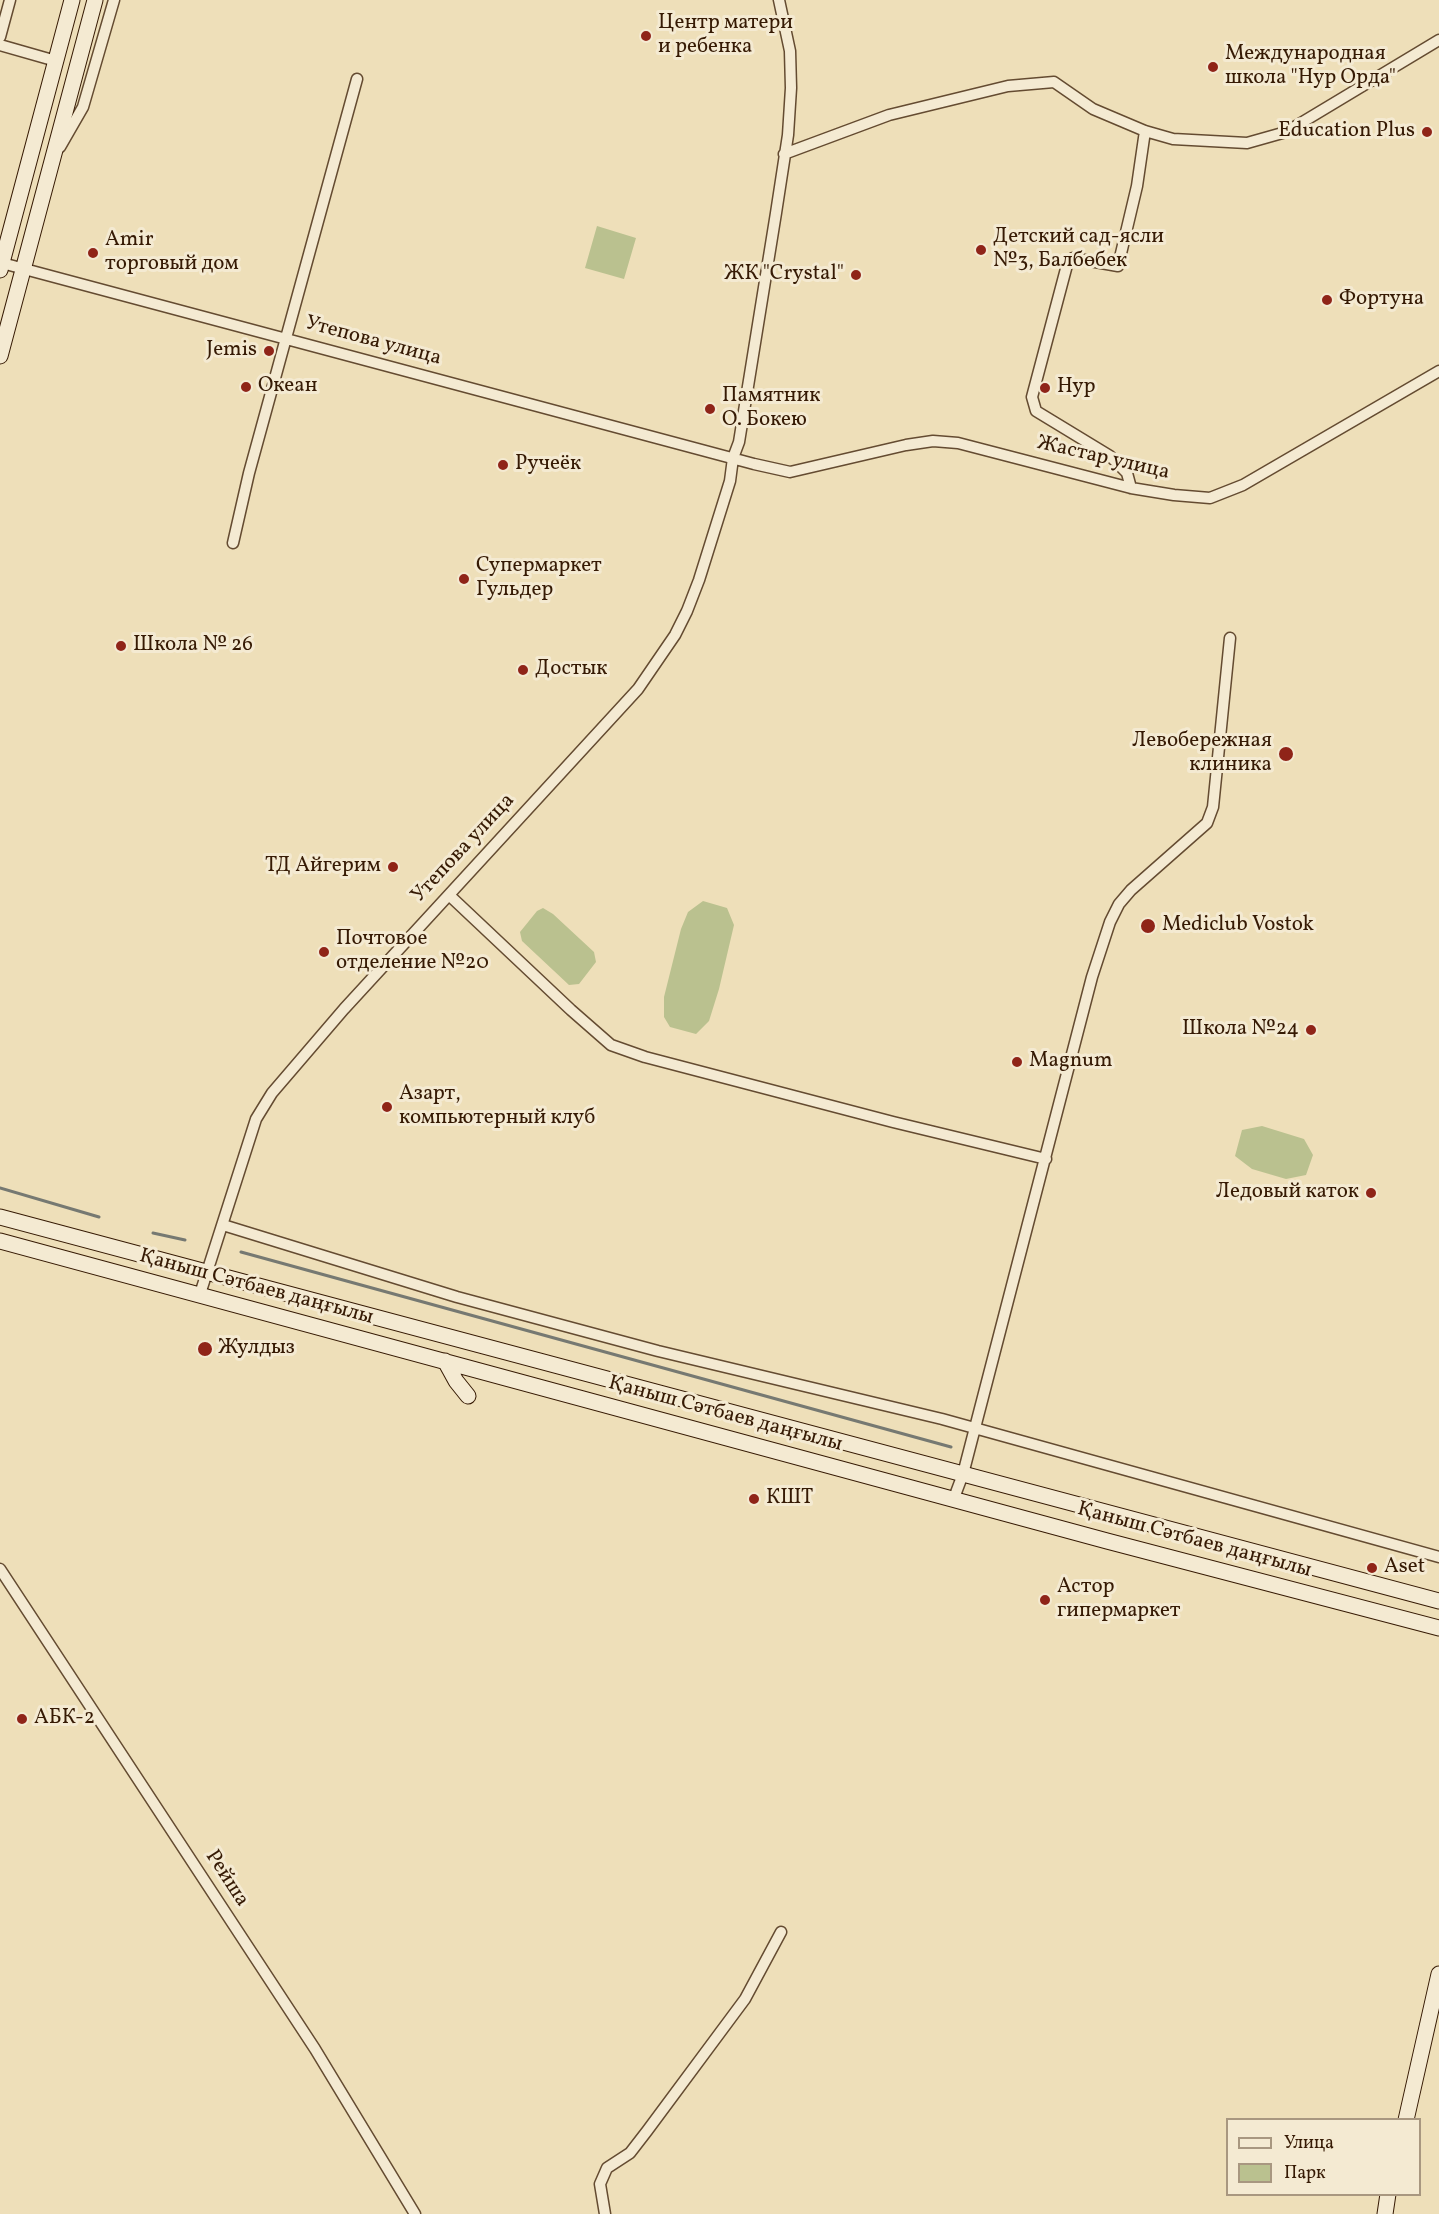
<!DOCTYPE html>
<html>
<head>
<meta charset="utf-8">
<style>
  body { margin:0 }
  #map { position:relative; width:1439px; height:2214px; overflow:hidden; background:#eedfb9; font-family:Vollkorn,serif }
  canvas { display:block }
  .legend { position:absolute; left:1226px; top:2118px; width:195px; height:78px; box-sizing:border-box; background:#f4ead2; border:2px solid #a89780; margin:0; padding:8px 10px; list-style:none; font-size:18px; color:#361a04 }
  .legend li { display:flex; align-items:center; gap:12px; height:30px }
  .legend b { width:30px; border:2px solid #a89780 }
</style>
</head>
<body>
<div id="map">
<canvas width="1439" height="2214"></canvas>
<ul class="legend">
<li><b style="height:8px;background:#f4ead2"></b>Улица</li>
<li><b style="height:16px;background:#bac18f"></b>Парк</li>
</ul>
</div>
<script>
const context = document.querySelector('canvas').getContext('2d');
context.lineJoin = 'round';
function fillPath(path, color) { context.fillStyle = color; context.fill(path, 'evenodd'); }
const poly = rows => new Path2D(rows.map(r => 'M' + r).join(''));
function trace(path, color, width, dash) { context.strokeStyle = color; context.lineWidth = width; context.lineCap = dash ? 'butt' : 'round'; context.setLineDash(dash || []); context.stroke(path); }
function label(font, color, halo, rows, align = 'center') {
  context.font = font + ' Vollkorn,serif'; context.lineWidth = 6; context.setLineDash([]); context.textBaseline = 'middle'; context.strokeStyle = halo; context.fillStyle = color; for (const [text, x, y, turn = 0] of rows) {
    context.save(); context.translate(x, y); context.rotate((+turn || 0) * Math.PI / 180); context.textAlign = isNaN(turn) ? turn : align; if (halo) context.strokeText(text, 0, 0); context.fillText(text, 0, 0); context.restore();
  }
}
const green = poly([
  [597,226,636,238,624,279,585,268],
  [703,901,727,908,734,925,719,989,709,1021,696,1034,670,1027,664,1017,664,997,681,929,688,912],
  [543,908,553,914,594,952,596,962,579,984,569,985,522,941,520,932,537,911],
  [1262,1126,1304,1139,1313,1155,1306,1175,1286,1179,1252,1169,1235,1156,1242,1130]
]);
const stream = poly([
  [0,1188,99,1217],
  [153,1233,185,1240],
  [241,1252,951,1447]
]);
const street = poly([
  [0,37,10,0],
  [0,45,56,61],
  [60,147,83,107,114,0],
  [784,154,889,115,1008,86,1054,82,1093,109,1145,131,1173,139,1247,143,1286,132,1439,40],
  [2,263,754,464,790,472,906,445,933,441,958,443,1131,488,1174,495,1210,498,1243,485,1439,371],
  [1131,488,1127,473,1110,456,1036,411,1032,397,1067,265,1073,258,1118,266,1137,186,1145,131],
  [233,543,249,473,357,79],
  [449,895,571,1010,611,1045,645,1057,893,1122,1046,1159],
  [223,1225,457,1297,658,1351,942,1419,1439,1557],
  [200,1294,256,1119,272,1093,344,1009,638,689,675,635,687,611,699,580,730,481,733,458,739,442,776,213,788,135,791,88,790,51,779,0],
  [954,1498,963,1474,1092,977,1110,922,1119,904,1131,890,1207,823,1213,807,1230,638],
  [0,1569,315,2049,415,2214],
  [605,2214,600,2184,607,2168,630,2153,647,2131,745,1999,781,1932]
]);
const secondary = poly([
  [0,270,72,0],
  [0,356,95,0],
  [0,1217,1439,1601],
  [0,1241,1107,1541,1439,1628],
  [445,1361,456,1381,468,1396],
  [1406,2120,1439,1974],
  [1385,2214,1388,2194]
]);
const markers = [
  [646,36,6,"#8f2418"],
  [1213,67,6,"#8f2418"],
  [1427,132,6,"#8f2418"],
  [981,250,6,"#8f2418"],
  [93,253,6,"#8f2418"],
  [856,275,6,"#8f2418"],
  [1327,300,6,"#8f2418"],
  [269,351,6,"#8f2418"],
  [246,387,6,"#8f2418"],
  [1045,388,6,"#8f2418"],
  [710,409,6,"#8f2418"],
  [503,465,6,"#8f2418"],
  [464,579,6,"#8f2418"],
  [121,646,6,"#8f2418"],
  [523,670,6,"#8f2418"],
  [1286,754,8,"#8f2418"],
  [393,867,6,"#8f2418"],
  [1148,926,8,"#8f2418"],
  [324,952,6,"#8f2418"],
  [1311,1030,6,"#8f2418"],
  [1017,1062,6,"#8f2418"],
  [387,1107,6,"#8f2418"],
  [1371,1193,6,"#8f2418"],
  [205,1349,8,"#8f2418"],
  [754,1499,6,"#8f2418"],
  [1372,1568,6,"#8f2418"],
  [1045,1600,6,"#8f2418"],
  [22,1719,6,"#8f2418"]
];
const poiNames = [
  ["Центр матери",658,24],
  ["и ребенка",658,48],
  ["Международная",1225,55],
  ["школа \"Нур Орда\"",1225,79],
  ["Education Plus",1415,132,"right"],
  ["Детский сад-ясли",993,238],
  ["№3, Балбөбек",993,262],
  ["Amir",105,241],
  ["торговый дом",105,265],
  ["ЖК \"Crystal\"",844,275,"right"],
  ["Фортуна",1339,300],
  ["Jemis",257,351,"right"],
  ["Океан",258,387],
  ["Нур",1057,388],
  ["Памятник",722,397],
  ["О. Бокею",722,421],
  ["Ручеёк",515,465],
  ["Супермаркет",476,567],
  ["Гульдер",476,591],
  ["Школа № 26",133,646],
  ["Достык",535,670],
  ["Левобережная",1272,742,"right"],
  ["клиника",1272,766,"right"],
  ["ТД Айгерим",381,867,"right"],
  ["Mediclub Vostok",1162,926],
  ["Почтовое",336,940],
  ["отделение №20",336,964],
  ["Школа №24",1299,1030,"right"],
  ["Magnum",1029,1062],
  ["Азарт,",399,1095],
  ["компьютерный клуб",399,1119],
  ["Ледовый каток",1359,1193,"right"],
  ["Жулдыз",218,1349],
  ["КШТ",766,1499],
  ["Aset",1384,1568],
  ["Астор",1057,1588],
  ["гипермаркет",1057,1612],
  ["АБК-2",34,1719]
];
const streetNames = [
  ["Утепова улица",373,342,15],
  ["Жастар улица",1103,459,13],
  ["Утепова улица",464,849,-47],
  ["Қаныш Сәтбаев даңғылы",256,1288,15],
  ["Қаныш Сәтбаев даңғылы",725,1415,15],
  ["Қаныш Сәтбаев даңғылы",1194,1541,15],
  ["Рейша",226,1879,57]
];
fillPath(green, '#bac18f');
trace(stream, '#767972', 3);
trace(street, '#644b31', 13);
trace(secondary, '#361a04', 17);
trace(street, '#f4ead2', 10);
trace(secondary, '#f4ead2', 15);
for (const [x, y, r, color] of markers) { const dot = new Path2D(); dot.arc(x, y, r, 0, 2 * Math.PI); context.fillStyle = color; context.fill(dot); trace(dot, '#f4ead2', 2); }
label('21px', '#361a04', '#f4ead2', poiNames, 'left');
label('21px', '#361a04', '#f4ead2', streetNames);
</script>
</body>
</html>
